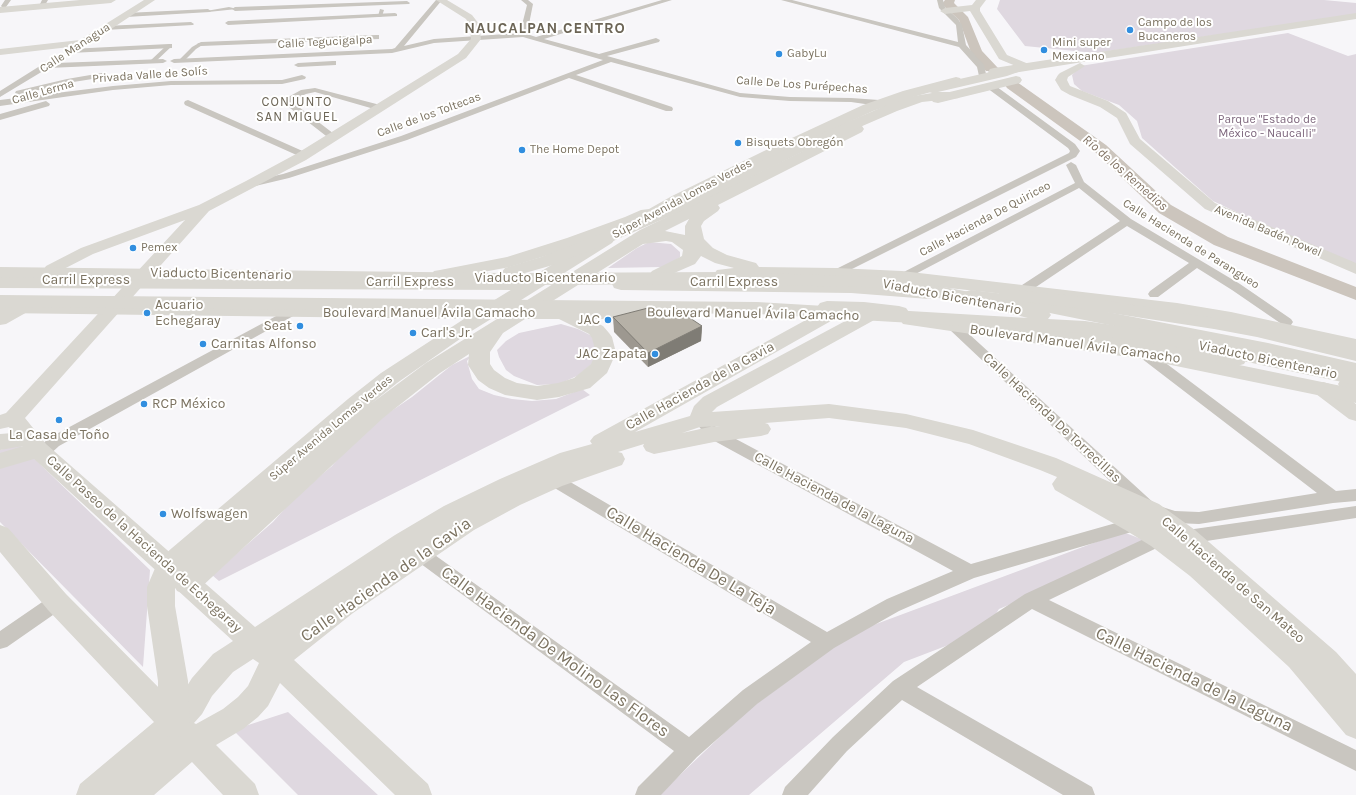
<!DOCTYPE html>
<html>
<head>
<meta charset="utf-8">
<style>
  body { margin:0 }
  canvas { display:block; background:#f7f6f9 }
</style>
</head>
<body>
<canvas width="1356" height="795"></canvas>
<script>
const context = document.querySelector('canvas').getContext('2d');
context.lineJoin = 'round';
function fillPath(path, color) { context.fillStyle = color; context.fill(path, 'evenodd'); }
const poly = rows => new Path2D(rows.map(r => 'M' + r).join(''));
function trace(path, color, width, dash) { context.strokeStyle = color; context.lineWidth = width; context.lineCap = dash ? 'butt' : 'round'; context.setLineDash(dash || []); context.stroke(path); }
function label(font, color, halo, rows, align = 'center') {
  context.font = font + ' Karla,sans-serif'; context.lineWidth = 4; context.setLineDash([]); context.textBaseline = 'middle'; context.strokeStyle = halo; context.fillStyle = color; for (const [text, x, y, turn = 0] of rows) {
    context.save(); context.translate(x, y); context.rotate((+turn || 0) * Math.PI / 180); context.textAlign = isNaN(turn) ? turn : align; if (halo) context.strokeText(text, 0, 0); context.fillText(text, 0, 0); context.restore();
  }
}
const green = poly([
  [1000,0,1324,0,1356,3,1356,14,1095,53,1025,46,997,9],
  [1288,33,1348,56,1356,54,1356,264,1247,217,1213,201,1142,138,1137,121,1119,105,1082,91,1074,84,1072,75,1080,66],
  [649,242,671,244,680,252,680,257,673,262,662,267,608,268,637,248],
  [561,324,578,329,594,337,597,351,594,362,579,375,559,384,537,385,514,376,506,370,499,357,497,350,506,341,519,333],
  [472,355,467,361,472,379,479,389,494,395,512,399,532,401,556,399,582,389,590,395,219,581,212,575,273,522,296,496,332,466,348,447,375,422,412,397,452,365],
  [19,444,150,570,143,667,0,522,0,450],
  [1123,532,1154,544,999,609,985,631,904,662,749,795,659,795,748,710,852,633],
  [288,712,378,795,298,795,233,730]
]);
const river = poly([
  [945,0,955,0,954,3,968,17,982,51,998,68,996,71,986,71,972,55,959,20,944,6,942,4,945,0],
  [1012,81,1017,82,1106,145,1171,205,1228,237,1356,287,1356,300,1214,245,1159,213,1094,151,1007,88,1005,85,1007,82,1012,81]
]);
const pedestrian = poly([
  [229,7,237,9,208,12,206,11,229,7],
  [380,9,384,10,382,16,380,17,378,16,380,9],
  [199,43,204,44,196,49,184,61,180,61,180,59,192,47,199,43],
  [167,45,172,46,154,63,150,63,150,61,167,45]
]);
const minor = poly([
  [5,0,11,0,6,7,2,7,1,6,5,0],
  [42,0,48,0,44,7,42,8,39,6,42,0],
  [436,0,442,0,404,46,434,39,520,33,527,5,521,0,528,0,533,4,527,34,536,37,662,0,672,0,544,39,599,54,656,38,660,40,659,42,607,56,740,93,790,97,851,98,879,100,883,103,879,106,851,102,790,101,740,97,611,62,576,75,672,107,673,109,672,111,666,111,569,78,407,140,289,178,251,187,247,186,246,184,247,182,283,174,401,136,603,60,523,37,434,43,392,53,174,63,170,61,174,59,392,49,395,48,436,0],
  [781,0,792,0,958,42,956,25,939,8,937,0,943,0,945,7,958,19,962,25,966,45,984,65,986,74,985,76,979,76,977,67,959,47,781,0],
  [407,1,410,3,409,4,235,11,232,9,235,7,407,1],
  [208,9,211,11,210,12,126,17,123,15,126,13,208,9],
  [395,13,397,14,397,16,228,25,225,23,228,21,395,13],
  [191,22,194,24,193,25,105,30,102,28,105,26,191,22],
  [376,35,379,35,379,39,201,46,197,44,201,42,376,35],
  [169,44,172,44,172,48,70,53,66,51,70,49,169,44],
  [51,59,57,59,58,61,56,63,163,59,167,61,163,63,48,68,0,97,0,91,51,59],
  [333,61,336,61,336,65,298,67,294,65,298,63,333,61],
  [102,73,106,75,105,77,67,83,19,95,15,93,16,91,67,79,102,73],
  [302,75,306,77,305,79,282,84,171,85,113,90,0,106,0,100,113,86,171,81,282,80,302,75],
  [987,84,993,84,1075,144,1080,151,1076,157,840,275,832,275,830,273,832,271,1069,153,1070,151,1068,148,987,88,987,84],
  [315,88,384,106,385,108,381,111,315,92,306,94,291,101,338,137,336,139,330,139,281,101,301,90,315,88],
  [188,100,307,153,309,155,304,158,301,157,185,105,184,103,185,101,188,100],
  [46,101,50,104,49,106,0,120,0,114,46,101],
  [1071,162,1076,165,1084,182,1131,219,1240,284,1291,319,1293,322,1291,325,1283,325,1232,290,1197,268,1158,297,1150,297,1148,294,1150,291,1189,263,1127,226,1027,293,1019,293,1017,290,1019,287,1120,221,1079,188,906,279,898,279,896,277,898,275,1075,183,1066,165,1071,162],
  [291,308,295,309,297,312,295,315,59,446,47,457,42,459,37,457,34,453,37,449,49,438,291,308],
  [953,322,957,323,1156,505,1175,511,1199,512,1317,493,1137,355,1135,352,1137,349,1142,348,1147,349,1336,491,1356,489,1356,501,1333,503,1199,524,1175,523,1145,514,949,329,947,326,949,323,953,322],
  [700,415,705,416,719,430,971,564,1130,519,1139,514,1145,516,1147,521,1145,526,1135,531,974,578,899,611,834,648,757,704,697,757,661,795,635,795,638,787,674,751,413,558,411,553,413,548,419,546,425,548,689,737,743,690,811,642,548,484,546,480,548,476,554,474,560,476,827,632,887,599,953,571,709,438,693,420,695,416,700,415],
  [1356,506,1356,518,1187,544,1181,542,1179,537,1181,532,1187,530,1356,506],
  [1159,532,1165,534,1167,539,1165,544,1049,600,1356,750,1356,771,1032,609,917,687,1092,787,1095,795,1063,795,902,700,847,751,808,795,782,795,785,787,833,737,893,681,1025,594,1159,532],
  [57,594,63,596,66,602,63,608,7,647,0,649,0,631,51,596,57,594]
]);
const secondary = poly([
  [80,0,116,0,111,3,0,13,0,7,80,0],
  [144,0,155,0,87,45,0,55,0,49,80,40,144,0],
  [436,0,447,0,472,15,479,24,481,39,466,58,306,160,209,211,25,418,46,444,255,627,395,535,444,506,500,479,560,453,592,444,590,441,594,436,826,309,832,308,838,309,841,313,838,317,635,432,690,416,694,406,703,397,864,311,870,310,876,311,879,315,876,319,717,407,712,412,829,404,906,414,973,430,1056,458,1159,504,1195,530,1336,652,1356,674,1356,739,1346,735,1289,667,1190,576,1151,546,1127,531,1055,490,1052,484,1057,477,1040,470,969,444,906,428,829,418,765,423,768,424,771,429,768,434,761,436,714,442,654,454,646,451,643,446,644,444,618,452,622,453,625,459,622,465,562,486,520,505,474,530,353,613,294,660,428,784,432,795,395,795,280,683,268,706,258,717,243,729,216,745,255,784,259,795,223,795,192,762,154,795,76,795,80,784,154,722,48,610,0,552,0,525,8,528,66,594,174,703,182,694,192,678,213,654,233,641,34,459,0,469,0,453,23,446,0,450,0,434,13,433,9,427,0,429,0,415,6,413,185,220,93,254,58,272,52,274,46,272,44,269,46,266,81,248,199,205,246,181,296,154,458,54,471,39,469,24,466,19,436,0],
  [714,426,682,433,700,427,721,426,714,426],
  [253,659,259,663,248,686,238,697,223,709,196,724,194,723,202,714,212,696,233,672,253,659],
  [976,0,986,0,980,8,980,11,1007,55,1031,65,1032,67,1031,69,1023,69,999,59,970,11,945,14,940,11,945,8,972,5,976,0],
  [1080,63,1085,66,1068,77,1067,80,1070,86,1108,101,1126,113,1140,139,1215,203,1356,263,1356,274,1205,209,1130,144,1117,118,1100,107,1070,95,1061,90,1055,80,1058,75,1060,73,1080,63],
  [23,302,29,303,32,307,29,311,6,324,0,325,0,313,17,303,23,302],
  [1348,377,1356,380,1356,397,1349,395,1341,389,1338,384,1341,379,1348,377],
  [1323,382,1330,384,1356,404,1356,421,1349,419,1316,394,1313,389,1316,384,1323,382]
]);
const primary = poly([
  [1356,13,1356,19,994,76,990,75,988,72,990,69,994,68,1356,13],
  [1016,76,1020,77,1022,80,1020,83,938,103,933,102,931,99,933,96,1016,76],
  [956,77,960,78,962,81,960,84,913,97,873,111,774,157,684,202,642,227,636,228,631,227,609,235,612,235,615,239,612,243,510,307,516,307,640,230,857,125,862,126,864,129,862,132,718,205,720,208,718,211,704,221,701,226,704,239,713,248,727,255,756,263,759,267,836,268,902,271,1177,303,1231,312,1356,339,1356,351,1231,324,1177,315,1023,296,902,283,836,278,781,277,723,279,717,278,714,274,717,270,734,268,715,263,701,256,695,264,658,280,652,279,649,275,652,271,682,256,683,250,672,242,666,241,643,244,543,307,660,307,667,309,670,313,667,317,660,319,589,319,603,326,609,333,612,337,616,353,607,373,590,388,559,397,537,400,505,395,489,388,478,380,468,365,469,354,440,373,383,418,197,591,187,595,177,591,175,587,175,606,188,681,190,723,185,734,174,739,163,734,158,723,158,681,147,606,147,587,159,559,348,399,381,373,464,319,0,313,0,301,483,307,589,242,510,267,440,280,434,279,431,275,434,271,440,270,507,257,567,238,625,217,641,210,649,209,672,196,764,151,863,105,903,91,956,77],
  [689,219,685,226,685,235,665,231,689,219],
  [491,319,497,319,426,363,372,403,397,383,470,332,491,319],
  [525,319,559,319,589,334,592,338,596,353,591,364,574,378,558,383,537,386,517,383,505,378,494,370,490,364,490,352,503,333,525,319],
  [910,314,1142,345,1356,389,1356,403,1142,359,903,324,900,320,903,316,910,314]
]);
const trunk = poly([
  [0,276,515,278,522,280,524,284,522,288,515,290,0,288,0,276],
  [621,278,851,281,929,287,936,289,938,293,936,297,929,299,851,293,621,290,614,288,612,284,614,280,621,278],
  [971,290,1030,297,1268,343,1356,363,1356,377,1268,357,1030,309,964,300,962,296,964,292,971,290],
  [827,301,864,302,899,306,906,308,909,312,906,316,899,318,820,311,817,307,820,303,827,301],
  [1024,321,1171,340,1237,352,1244,354,1247,359,1244,364,1237,366,1171,354,1017,331,1014,327,1017,323,1024,321]
]);
const motorway = poly([
  [1017,64,1021,65,1023,68,1021,71,1007,76,938,92,959,92,960,95,959,98,922,102,897,111,800,153,686,209,602,246,553,265,525,273,721,272,892,277,980,294,1048,311,1051,315,1048,319,1085,321,1167,333,1356,371,1356,385,1167,345,1085,333,757,314,0,307,0,295,757,302,1028,318,980,306,892,289,864,287,721,284,510,285,0,277,0,267,503,273,502,272,505,268,541,257,590,238,674,203,790,147,887,105,914,96,932,93,929,92,927,89,929,86,999,70,1017,64],
  [1007,289,1084,297,1257,325,1356,347,1356,361,1257,337,1214,329,1084,309,1000,299,998,295,1000,291,1007,289]
]);
const wall = poly([
  [664,313,702,326,701,341,648,367,614,332,613,317]
]);
const shadedWall = poly([
  [702,326,701,341,648,367,648,353]
]);
const building = poly([
  [652,307,664,313,675,308,702,326,648,353,613,317,652,307]
]);
const markers = [
  [1130,30,4,"#318edf"],
  [1044,50,4,"#318edf"],
  [779,54,4,"#318edf"],
  [738,143,4,"#318edf"],
  [522,150,4,"#318edf"],
  [133,248,4,"#318edf"],
  [147,313,4,"#318edf"],
  [608,320,4,"#318edf"],
  [300,326,4,"#318edf"],
  [413,333,4,"#318edf"],
  [203,344,4,"#318edf"],
  [655,354,4,"#318edf"],
  [144,404,4,"#318edf"],
  [59,420,4,"#318edf"],
  [163,514,4,"#318edf"]
];
const farPoinames = [
  ["Campo de los",1138,23],
  ["Bucaneros",1138,37],
  ["Mini super",1052,43],
  ["Mexicano",1052,57],
  ["GabyLu",787,54],
  ["Bisquets Obregón",746,143],
  ["The Home Depot",530,150],
  ["Pemex",141,248]
];
const farStreetnames = [
  ["Calle Tegucigalpa",325,42,-3],
  ["Calle Managua",75,48,-33],
  ["Privada Valle de Solís",150,75,-4],
  ["Calle De Los Purépechas",802,85,4],
  ["Calle Lerma",43,92,-16],
  ["Calle de los Toltecas",429,115,-20],
  ["Súper Avenida Lomas Verdes",682,199,-28],
  ["Calle Hacienda De Quiriceo",985,219,-28],
  ["Avenida Badén Powel",1268,231,23],
  ["Calle Hacienda de Parangueo",1191,244,32],
  ["Súper Avenida Lomas Verdes",331,428,-40]
];
const farParknames = [
  ["Parque \"Estado de",1267,120],
  ["México - Naucalli\"",1267,134]
];
const farNeighbourhoodnames = [
  ["CONJUNTO",297,102],
  ["SAN MIGUEL",297,117]
];
const farWaternames = [
  ["Río de los Remedios",1125,173,41]
];
const streetNames = [
  ["Viaducto Bicentenario",221,274,1],
  ["Viaducto Bicentenario",545,278],
  ["Carril Express",86,280],
  ["Carril Express",410,282],
  ["Carril Express",734,282],
  ["Viaducto Bicentenario",952,297,11],
  ["Boulevard Manuel Ávila Camacho",429,313],
  ["Boulevard Manuel Ávila Camacho",753,314,1],
  ["Boulevard Manuel Ávila Camacho",1075,344,8],
  ["Viaducto Bicentenario",1268,360,12],
  ["Calle Hacienda de la Gavia",700,386,-29],
  ["Calle Hacienda De Torrecillas",1052,418,43],
  ["Calle Hacienda de la Laguna",834,498,28],
  ["Calle Paseo de la Hacienda de Echegaray",144,544,42],
  ["Calle Hacienda de San Mateo",1233,580,41]
];
const poiNames = [
  ["Acuario",155,305],
  ["Echegaray",155,321],
  ["JAC",600,320,"right"],
  ["Seat",292,326,"right"],
  ["Carl's Jr.",421,333],
  ["Carnitas Alfonso",211,344],
  ["JAC Zapata",647,354,"right"],
  ["RCP México",152,404],
  ["La Casa de Toño",59,435,"center"],
  ["Wolfswagen",171,514]
];
const farDistrictnames = [
  ["NAUCALPAN CENTRO",545,29]
];
const nearStreetnames = [
  ["Calle Hacienda De La Teja",691,561,31],
  ["Calle Hacienda de la Gavia",386,580,-35],
  ["Calle Hacienda De Molino Las Flores",555,652,36],
  ["Calle Hacienda de la Laguna",1194,680,26]
];
fillPath(green, '#dfd8e0');
fillPath(river, '#ccc5bd');
fillPath(pedestrian, '#c9c6c0');
fillPath(minor, '#c9c6c0');
fillPath(secondary, '#dad8d2');
fillPath(primary, '#dad8d2');
fillPath(trunk, '#dad8d2');
fillPath(motorway, '#dad8d2');
fillPath(wall, '#9d9890');
fillPath(shadedWall, '#7f7c75');
fillPath(building, '#b6b1a7');
trace(building, '#7f7c75', 1);
for (const [x, y, r, color] of markers) { const dot = new Path2D(); dot.arc(x, y, r, 0, 2 * Math.PI); context.fillStyle = color; context.fill(dot); trace(dot, '#fff', 1.5); }
label('12px', '#7b7260', '#fff', farPoinames, 'left');
label('12px', '#7b7260', '#fff', farStreetnames);
label('12px', '#7e677d', '#fff', farParknames);
context.letterSpacing = '1px';
label('13px', '#6c6556', '#fff', farNeighbourhoodnames);
context.letterSpacing = '0px';
label('italic 13px', '#827364', '#fff', farWaternames);
label('14px', '#7b7260', '#fff', streetNames);
label('14px', '#7b7260', '#fff', poiNames, 'left');
context.letterSpacing = '1px';
label('bold 15px', '#6c6556', '#fff', farDistrictnames);
context.letterSpacing = '0px';
label('17px', '#7b7260', '#fff', nearStreetnames);
</script>
</body>
</html>
